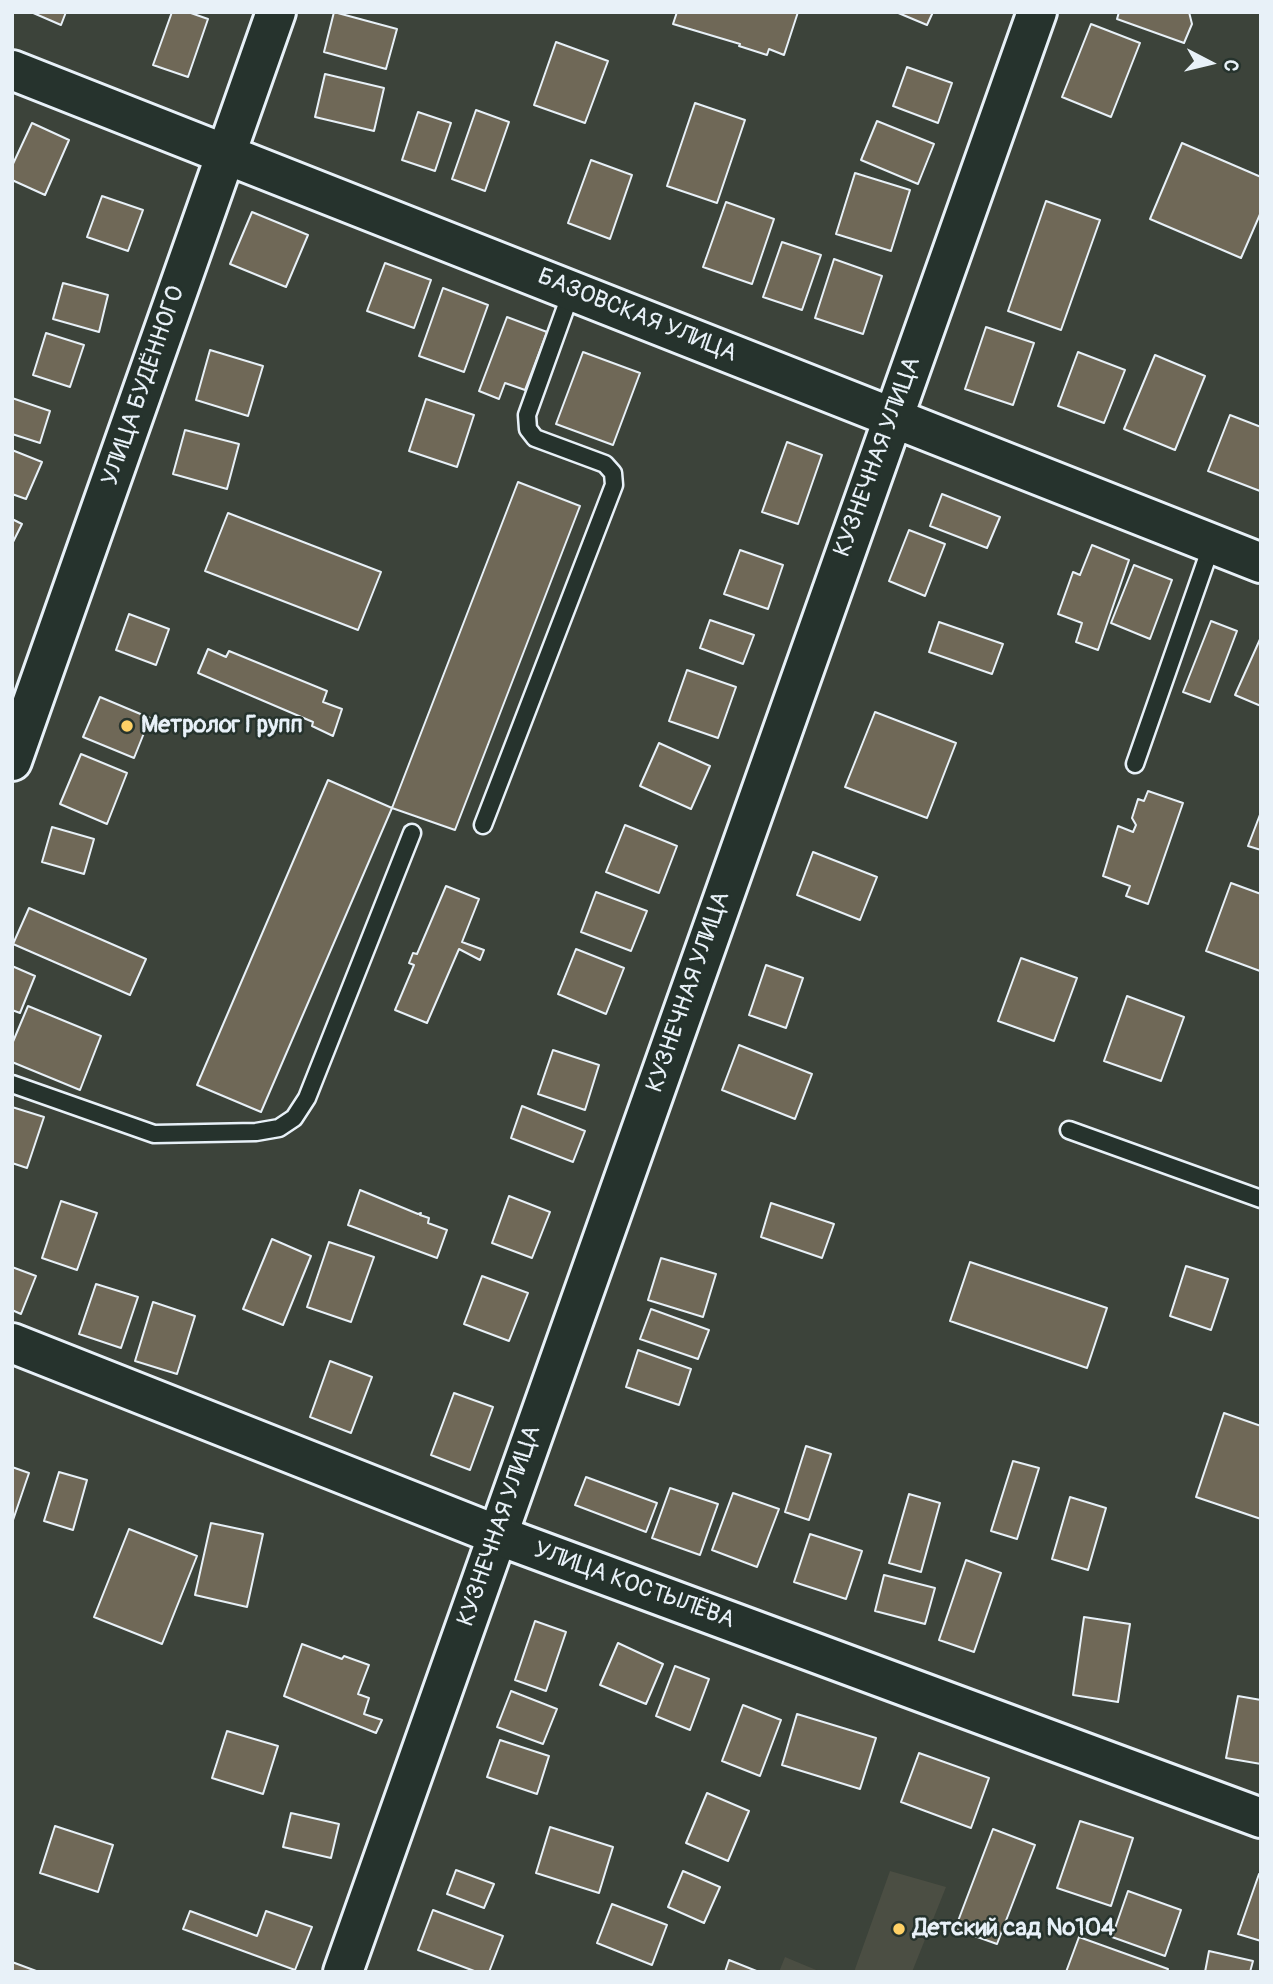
<!DOCTYPE html>
<html>
<head>
<meta charset="utf-8">
<style>
  body { margin:0 }
  #map { position:relative; width:1273px; height:1984px; overflow:hidden; background:#3c433a; font-family:Pangolin,sans-serif }
  canvas { display:block }
  .frame { position:absolute; inset:0; border:14px solid #e8f1f8; pointer-events:none }
  .north { position:absolute; left:1175px; top:28px; width:70px; height:70px; -webkit-text-stroke:5px #26332d; paint-order:stroke; rotate:97deg; font-size:19px; font-weight:700; line-height:28px; text-align:center; color:#e8f1f8 }
  .north::after { content:''; display:block; margin:auto; width:24px; height:32px; background:#e8f1f8; clip-path:polygon(50% 0,100% 100%,50% 72%,0 100%) }
</style>
</head>
<body>
<div id="map">
<canvas width="1273" height="1984"></canvas>
<div class="frame"></div>
<div class="north">С</div>
</div>
<script>
const context = document.querySelector('canvas').getContext('2d');
context.lineJoin = 'round';
function fillPath(path, color) { context.fillStyle = color; context.fill(path, 'evenodd'); }
const poly = rows => new Path2D(rows.map(r => 'M' + r).join(''));
function trace(path, color, width, dash) { context.strokeStyle = color; context.lineWidth = width; context.lineCap = dash ? 'butt' : 'round'; context.setLineDash(dash || []); context.stroke(path); }
function label(font, color, halo, rows, align = 'center') {
  context.font = font + ' Pangolin,sans-serif'; context.lineWidth = 5; context.setLineDash([]); context.textBaseline = 'middle'; context.strokeStyle = halo; context.fillStyle = color; for (const [text, x, y, turn = 0] of rows) {
    context.save(); context.translate(x, y); context.rotate((+turn || 0) * Math.PI / 180); context.textAlign = isNaN(turn) ? turn : align; if (halo) context.strokeText(text, 0, 0); context.fillText(text, 0, 0); context.restore();
  }
}
const built = poly([
  [890,1871,946,1887,912,1972,854,1972],
  [785,1957,821,1972,779,1972]
]);
const building = poly([
  [31,12,66,12,61,25,31,12],
  [172,12,188,12,208,19,188,77,153,65,172,12],
  [334,12,397,29,386,69,324,52,334,12],
  [677,12,798,12,784,55,769,49,767,55,739,46,740,44,673,24,677,12],
  [896,12,933,12,927,25,896,12],
  [1119,12,1189,12,1192,24,1184,43,1117,19,1119,12],
  [1091,24,1140,43,1111,117,1062,97,1091,24],
  [556,42,608,61,585,123,534,105,556,42],
  [907,67,952,83,938,123,893,106,907,67],
  [325,74,384,88,374,131,315,117,325,74],
  [695,103,745,120,717,203,667,186,695,103],
  [476,110,509,122,485,191,452,179,476,110],
  [418,112,451,123,435,171,402,160,418,112],
  [877,121,934,144,918,184,861,160,877,121],
  [32,123,69,140,45,195,12,180,12,166,32,123],
  [1182,143,1261,177,1261,212,1241,258,1150,219,1182,143],
  [591,160,632,175,610,239,568,223,591,160],
  [855,173,910,190,891,251,836,234,855,173],
  [102,196,143,210,128,251,87,237,102,196],
  [1046,201,1100,220,1061,330,1008,311,1046,201],
  [726,202,774,219,752,284,703,267,726,202],
  [252,212,308,235,286,287,230,264,252,212],
  [782,242,821,255,802,310,763,297,782,242],
  [834,259,882,276,863,334,815,318,834,259],
  [385,263,431,280,414,328,367,311,385,263],
  [63,283,108,295,99,332,53,319,63,283],
  [443,288,488,305,464,372,419,356,443,288],
  [507,317,547,332,525,390,505,383,499,399,479,391,507,317],
  [986,327,1034,343,1013,405,965,389,986,327],
  [46,333,84,345,70,387,33,375,46,333],
  [210,350,263,366,248,416,196,400,210,350],
  [583,352,640,373,613,445,556,424,583,352],
  [1078,352,1125,370,1104,423,1058,406,1078,352],
  [1155,355,1205,376,1175,450,1124,429,1155,355],
  [12,398,50,411,40,443,12,434,12,398],
  [426,399,474,415,457,467,409,451,426,399],
  [1230,415,1261,427,1260,491,1208,471,1230,415],
  [185,430,239,444,227,489,173,474,185,430],
  [787,442,822,455,798,524,762,512,787,442],
  [12,450,42,462,26,499,12,494,12,450],
  [518,482,580,506,455,830,392,808,518,482],
  [942,494,1000,517,987,548,930,526,942,494],
  [228,513,381,572,358,630,205,571,228,513],
  [12,519,22,524,12,544,12,519],
  [909,530,945,544,925,596,889,581,909,530],
  [1092,545,1129,560,1098,650,1076,642,1082,623,1058,614,1073,572,1080,575,1092,545],
  [740,550,783,565,768,609,724,594,740,550],
  [1134,565,1172,580,1150,639,1111,623,1134,565],
  [129,614,169,629,156,665,116,650,129,614],
  [710,620,754,635,743,664,700,648,710,620],
  [1211,621,1237,631,1210,702,1183,692,1211,621],
  [939,622,1003,644,992,674,929,652,939,622],
  [1261,637,1261,706,1235,695,1261,637],
  [208,649,226,657,229,651,327,691,323,702,342,709,333,736,312,726,313,722,198,673,208,649],
  [687,670,736,687,718,738,669,721,687,670],
  [100,697,150,718,134,758,83,737,100,697],
  [875,712,956,743,927,818,845,787,875,712],
  [659,743,710,766,691,809,640,786,659,743],
  [81,754,127,773,107,824,60,804,81,754],
  [328,780,392,808,261,1112,197,1085,328,780],
  [1148,791,1183,803,1148,904,1126,896,1130,886,1103,876,1118,826,1133,832,1136,825,1132,818,1138,799,1144,801,1148,791],
  [1261,812,1261,850,1248,846,1261,812],
  [625,825,677,846,659,893,606,872,625,825],
  [52,827,94,839,84,874,42,862,52,827],
  [813,852,877,877,860,920,797,895,813,852],
  [1231,883,1261,894,1260,971,1206,951,1231,883],
  [446,886,479,899,462,942,484,950,480,960,459,949,427,1023,395,1010,414,965,409,963,413,953,417,954,446,886],
  [596,892,647,911,631,951,581,932,596,892],
  [29,908,146,959,130,995,13,944,29,908],
  [576,949,624,968,606,1014,558,994,576,949],
  [1021,958,1077,978,1054,1041,998,1021,1021,958],
  [766,965,803,978,786,1028,749,1015,766,965],
  [12,966,35,976,20,1013,12,1010,12,966],
  [1127,996,1184,1017,1161,1081,1104,1061,1127,996],
  [28,1006,101,1036,80,1090,12,1062,12,1044,28,1006],
  [739,1045,812,1074,795,1119,722,1090,739,1045],
  [553,1050,599,1065,585,1110,538,1094,553,1050],
  [522,1106,585,1131,573,1162,511,1138,522,1106],
  [12,1107,44,1117,27,1168,12,1163,12,1107],
  [360,1190,418,1214,421,1213,420,1215,429,1218,428,1223,447,1230,437,1258,348,1225,360,1190],
  [509,1196,550,1212,532,1258,492,1243,509,1196],
  [61,1201,97,1213,77,1270,42,1258,61,1201],
  [771,1203,834,1224,822,1258,761,1237,771,1203],
  [272,1239,311,1256,283,1325,243,1309,272,1239],
  [329,1242,374,1257,351,1322,307,1307,329,1242],
  [661,1258,716,1274,703,1317,648,1300,661,1258],
  [970,1262,1107,1308,1087,1368,950,1321,970,1262],
  [1186,1266,1228,1279,1211,1330,1170,1316,1186,1266],
  [12,1267,36,1276,21,1314,12,1310,12,1267],
  [482,1276,528,1293,509,1341,464,1324,482,1276],
  [96,1284,138,1297,121,1348,79,1334,96,1284],
  [153,1302,195,1316,177,1374,135,1361,153,1302],
  [651,1309,709,1330,698,1359,640,1339,651,1309],
  [638,1350,691,1369,679,1405,626,1387,638,1350],
  [330,1361,372,1377,351,1433,310,1417,330,1361],
  [454,1393,493,1407,470,1470,431,1455,454,1393],
  [1224,1413,1261,1426,1261,1519,1196,1497,1224,1413],
  [806,1446,831,1454,809,1520,785,1512,806,1446],
  [1013,1461,1039,1468,1017,1539,991,1531,1013,1461],
  [12,1467,29,1473,12,1523,12,1467],
  [59,1472,87,1480,73,1530,44,1521,59,1472],
  [586,1477,657,1503,646,1532,575,1505,586,1477],
  [670,1488,718,1504,700,1555,652,1538,670,1488],
  [733,1493,779,1509,757,1567,712,1550,733,1493],
  [909,1494,940,1503,921,1572,889,1563,909,1494],
  [1070,1497,1106,1508,1088,1570,1052,1559,1070,1497],
  [211,1523,263,1534,247,1607,195,1595,211,1523],
  [129,1529,197,1556,162,1644,94,1617,129,1529],
  [810,1534,862,1551,846,1599,794,1582,810,1534],
  [966,1560,1001,1573,974,1652,939,1640,966,1560],
  [884,1575,935,1588,925,1624,875,1611,884,1575],
  [1084,1617,1130,1624,1118,1702,1073,1695,1084,1617],
  [535,1621,566,1632,546,1691,515,1680,535,1621],
  [618,1643,663,1664,646,1704,600,1685,618,1643],
  [302,1644,342,1659,344,1656,369,1665,358,1694,369,1698,364,1714,382,1720,376,1733,284,1696,302,1644],
  [675,1666,709,1679,690,1730,656,1716,675,1666],
  [511,1691,557,1709,543,1744,497,1727,511,1691],
  [1238,1696,1261,1700,1261,1764,1226,1758,1238,1696],
  [743,1705,781,1720,760,1776,722,1761,743,1705],
  [797,1714,876,1738,860,1789,782,1765,797,1714],
  [227,1731,278,1746,263,1794,212,1778,227,1731],
  [500,1740,549,1756,537,1794,487,1777,500,1740],
  [919,1753,989,1778,971,1828,901,1802,919,1753],
  [707,1793,749,1811,728,1861,686,1843,707,1793],
  [291,1813,339,1824,331,1858,283,1847,291,1813],
  [1080,1821,1133,1838,1111,1906,1057,1888,1080,1821],
  [55,1826,113,1845,98,1892,40,1873,55,1826],
  [550,1827,613,1847,599,1893,536,1873,550,1827],
  [993,1829,1035,1845,997,1944,955,1929,993,1829],
  [456,1870,494,1884,484,1908,447,1894,456,1870],
  [683,1871,720,1887,704,1923,668,1907,683,1871],
  [1259,1874,1261,1875,1261,1941,1238,1934,1259,1874],
  [1128,1891,1181,1910,1165,1956,1112,1937,1128,1891],
  [612,1904,667,1925,652,1965,597,1943,612,1904],
  [433,1910,503,1936,489,1972,477,1972,418,1950,433,1910],
  [190,1911,257,1936,266,1911,312,1927,295,1970,183,1929,190,1911],
  [1079,1937,1168,1969,1167,1972,1066,1972,1079,1937],
  [1209,1951,1253,1961,1250,1972,1205,1972,1209,1951],
  [729,1960,759,1972,725,1972,729,1960],
  [12,1962,39,1972,12,1972,12,1962]
]);
const service = poly([
  [1135,764,1212,544],
  [483,825,614,485,613,473,605,464,535,438,528,429,527,415,572,290],
  [12,1084,154,1134,256,1132,279,1128,294,1118,307,1098,412,833],
  [1069,1130,1261,1199]
]);
const tertiary = poly([
  [12,70,1261,563],
  [12,761,276,12],
  [343,1972,1037,12]
]);
const secondary = poly([
  [12,1343,497,1535,1261,1818]
]);
const markers = [
  [127,726,7,"#ffd166"],
  [899,1929,7,"#ffd166"]
];
const streetNames = [
  ["БАЗОВСКАЯ УЛИЦА",637,316,22],
  ["УЛИЦА БУДЁННОГО",144,386,-71],
  ["КУЗНЕЧНАЯ УЛИЦА",878,457,-70],
  ["КУЗНЕЧНАЯ УЛИЦА",689,992,-71],
  ["КУЗНЕЧНАЯ УЛИЦА",500,1526,-71],
  ["УЛИЦА КОСТЫЛЁВА",634,1586,20]
];
const poiNames = [
  ["Метролог Групп",141,726],
  ["Детский сад №104",913,1929]
];
fillPath(built, '#4b4e43');
fillPath(building, '#6f6857');
trace(building, '#e8f1f8', 2);
trace(service, '#e8f1f8', 21);
trace(tertiary, '#e8f1f8', 44);
trace(secondary, '#e8f1f8', 44);
trace(service, '#26332d', 16);
trace(tertiary, '#26332d', 38);
trace(secondary, '#26332d', 38);
for (const [x, y, r, color] of markers) { const dot = new Path2D(); dot.arc(x, y, r, 0, 2 * Math.PI); context.fillStyle = color; context.fill(dot); trace(dot, '#26332d', 2.5); }
label('24px', '#e8f1f8', '#26332d', streetNames);
label('bold 24px', '#e8f1f8', '#26332d', poiNames, 'left');
</script>
</body>
</html>
